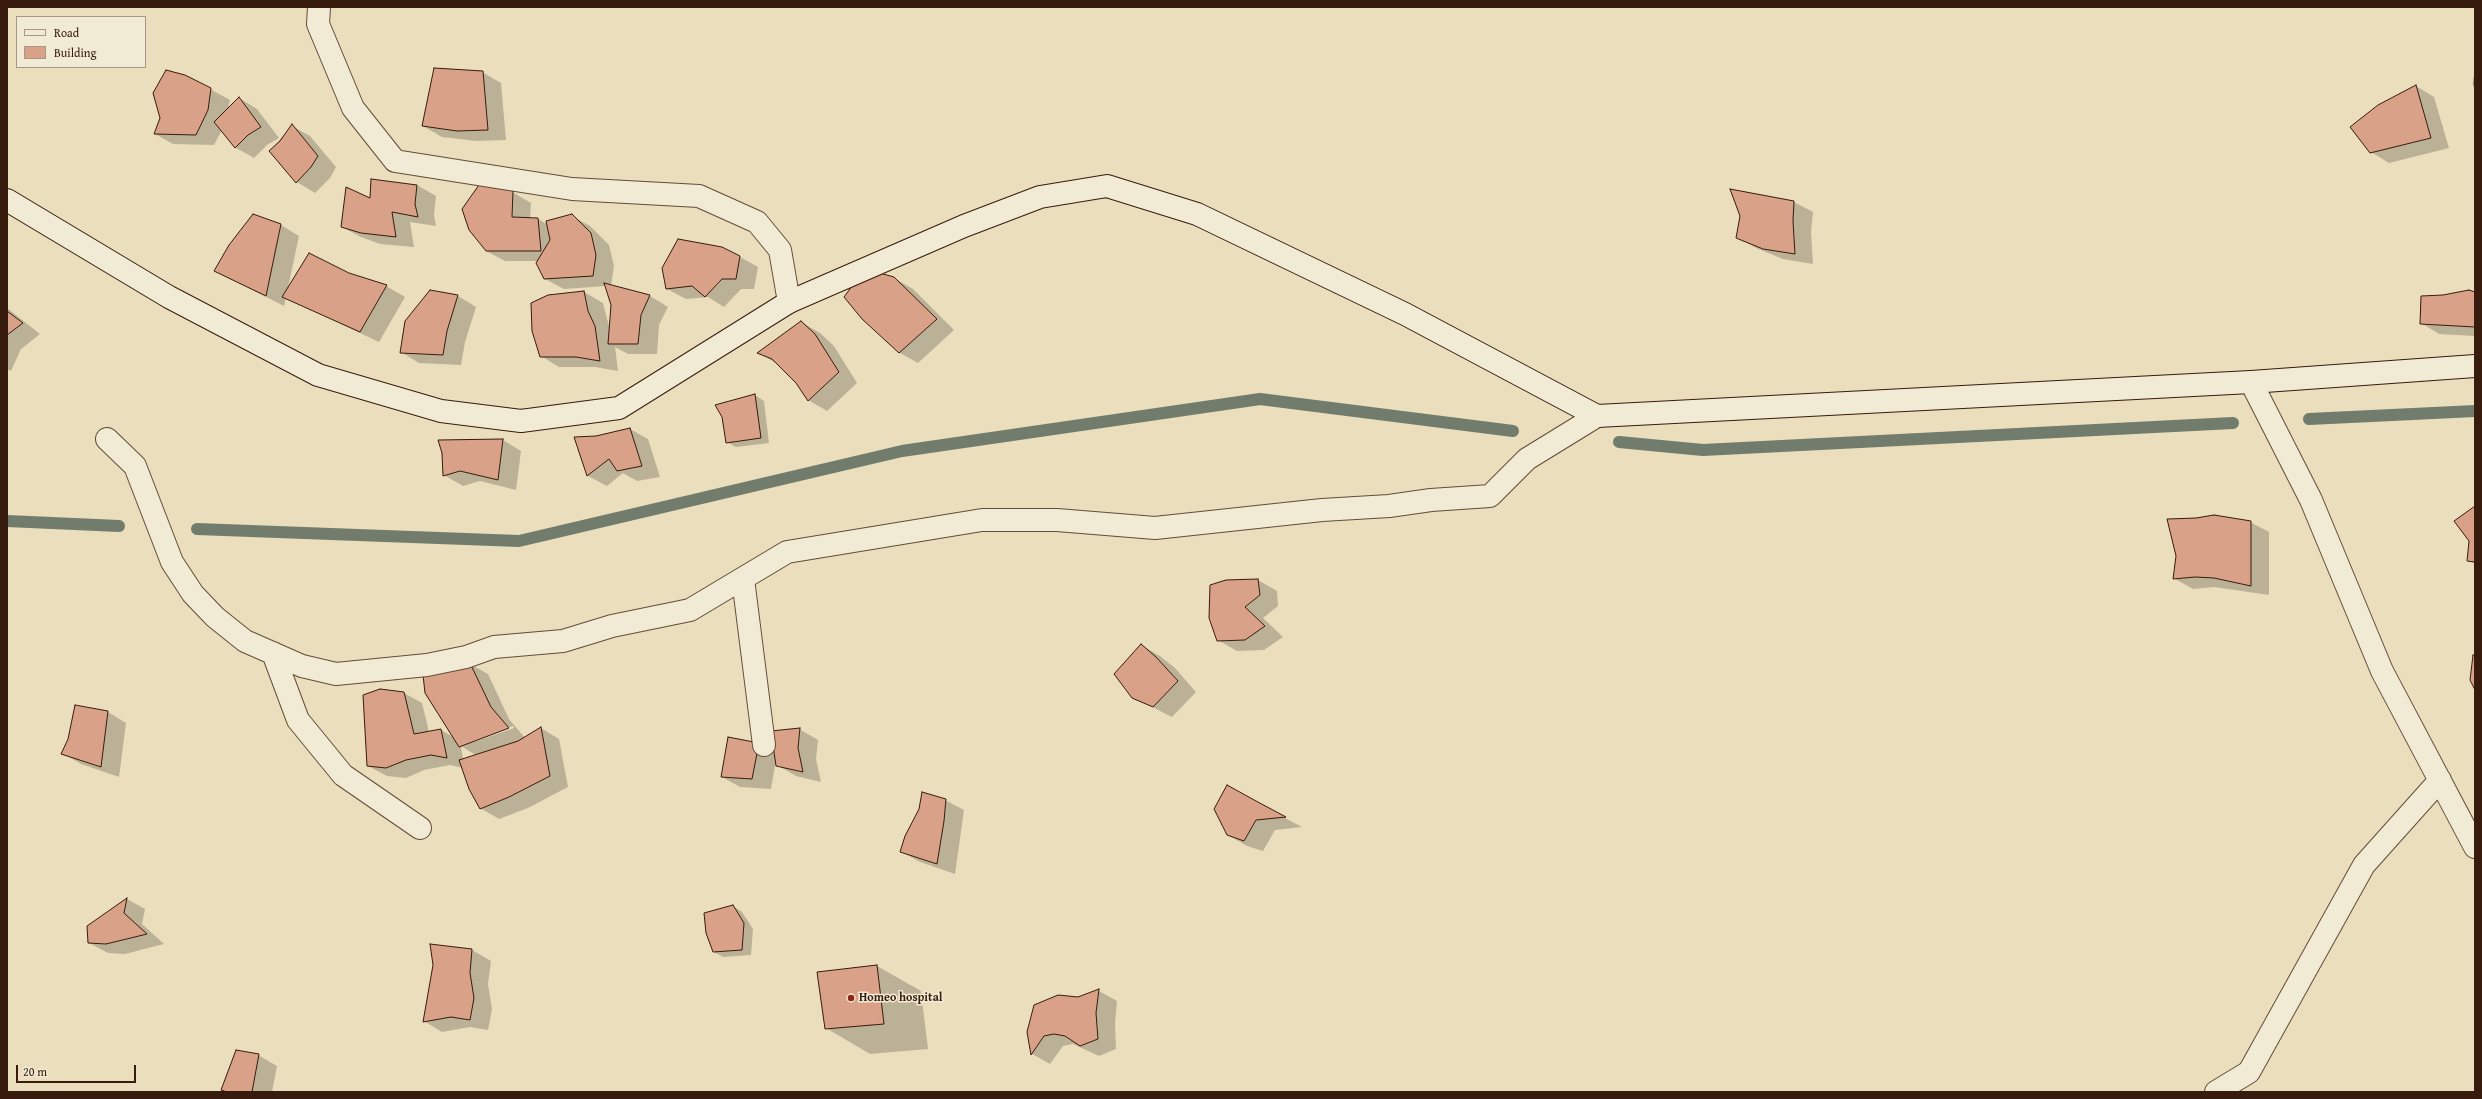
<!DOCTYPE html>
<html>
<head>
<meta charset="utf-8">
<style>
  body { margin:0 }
  #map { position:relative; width:2482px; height:1099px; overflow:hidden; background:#eadebd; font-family:"Gentium Book Plus",serif }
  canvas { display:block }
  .frame { position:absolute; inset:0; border:8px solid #371b0d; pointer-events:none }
  .legend { position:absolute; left:16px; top:16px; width:130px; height:52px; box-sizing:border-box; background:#f1ead4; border:1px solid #a79784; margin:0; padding:5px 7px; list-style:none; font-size:12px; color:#371b0d }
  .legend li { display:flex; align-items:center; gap:8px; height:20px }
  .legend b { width:20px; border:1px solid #a79784 }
  .scale { position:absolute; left:16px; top:1065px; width:120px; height:18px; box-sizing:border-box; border:2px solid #371b0d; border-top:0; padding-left:5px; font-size:12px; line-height:14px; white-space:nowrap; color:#371b0d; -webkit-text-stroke:3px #f1ead4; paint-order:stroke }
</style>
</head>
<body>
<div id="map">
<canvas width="2482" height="1099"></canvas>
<div class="frame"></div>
<ul class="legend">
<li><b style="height:5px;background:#f1ead4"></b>Road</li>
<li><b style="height:11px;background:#d9a187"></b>Building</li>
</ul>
<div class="scale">20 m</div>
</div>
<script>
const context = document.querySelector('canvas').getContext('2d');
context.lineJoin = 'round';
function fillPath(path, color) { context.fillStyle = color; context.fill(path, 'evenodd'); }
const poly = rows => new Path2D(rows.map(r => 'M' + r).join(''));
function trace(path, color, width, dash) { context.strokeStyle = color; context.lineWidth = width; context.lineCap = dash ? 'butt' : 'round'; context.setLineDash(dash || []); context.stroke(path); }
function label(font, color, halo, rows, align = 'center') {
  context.font = font + ' "Gentium Book Plus",serif'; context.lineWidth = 3; context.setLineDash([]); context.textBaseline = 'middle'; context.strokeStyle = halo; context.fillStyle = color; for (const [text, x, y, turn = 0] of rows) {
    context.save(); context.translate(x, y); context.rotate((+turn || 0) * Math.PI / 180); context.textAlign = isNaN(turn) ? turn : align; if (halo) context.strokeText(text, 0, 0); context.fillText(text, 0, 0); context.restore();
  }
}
const shadow = poly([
  [482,72,501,83,506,140,476,141,442,137,423,126],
  [185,75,230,100,228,109,239,98,257,109,279,138,267,145,254,158,236,148,222,130,214,145,173,144,155,134],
  [2416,86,2434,97,2449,148,2389,163,2371,152],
  [292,126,310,136,336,167,330,178,315,193,297,182,270,151],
  [372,180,417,185,436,196,434,215,436,226,410,222,414,247,380,244,361,237,342,227,371,200],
  [1731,191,1794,202,1813,212,1811,232,1813,264,1783,259,1756,248,1737,237,1741,216],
  [512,192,531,203,530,219,538,219,548,225,572,216,590,226,609,245,614,266,611,286,650,296,668,307,659,325,657,354,628,354,615,347,618,371,595,367,559,367,541,356,548,296,584,292,603,303,610,330,612,305,606,286,564,289,545,279,538,261,505,261,486,251],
  [281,225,299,236,288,288,348,274,386,286,405,297,379,342,286,298,284,306,215,271],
  [740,257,758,267,754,289,741,289,724,307,708,297,686,299,667,289],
  [894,278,913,289,954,330,918,363,900,353,863,318],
  [430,291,458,296,476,307,465,342,461,365,419,363,401,352],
  [2475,293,2475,336,2439,334,2421,323,2443,296],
  [7,308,40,334,21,349,11,371,7,369],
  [801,322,820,333,834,346,857,383,827,411,808,400,797,382,779,365,759,353],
  [755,395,764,401,769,443,736,447,727,442],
  [630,429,648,439,660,477,637,481,623,473,607,486,588,476,576,438,596,437],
  [503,440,521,451,516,490,480,481,463,486,444,475,440,441],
  [2475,507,2475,564,2468,560,2470,541,2455,521],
  [2250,522,2269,532,2269,595,2214,587,2193,589,2175,579,2177,556],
  [1258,580,1277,591,1278,606,1263,618,1283,637,1264,650,1237,651,1218,640],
  [1141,645,1160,656,1175,668,1196,692,1172,717,1132,697],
  [470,664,488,674,509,719,525,738,541,728,559,739,568,787,528,808,499,819,480,808,463,768,450,765,424,770,406,778,387,776,368,766,404,693,422,703,429,732,441,730,455,738],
  [513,726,514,728,468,744,468,742],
  [461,746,477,756,463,760],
  [76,706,108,712,126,723,119,777,81,764,62,753,69,740],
  [799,729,818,740,816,759,821,782,796,776,777,765,776,760,771,789,740,787,722,777,758,744,776,754],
  [1227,787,1285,818,1302,827,1275,830,1263,851,1247,846,1228,835],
  [945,800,964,810,955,874,920,862,902,852],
  [127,899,145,909,142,924,164,944,125,954,108,953,89,943],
  [733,906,742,912,753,929,751,955,723,957,714,952],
  [431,946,472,950,491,961,488,984,492,1009,488,1030,470,1027,442,1032,424,1021,434,965],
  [877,966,921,991,928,1049,870,1054,826,1028],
  [1099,991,1117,1001,1115,1024,1116,1049,1099,1056,1073,1044,1063,1046,1050,1064,1032,1054,1028,1032,1078,998],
  [258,1055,277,1066,272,1092,227,1092,222,1089]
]);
const stream = poly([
  [2309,419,2475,411],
  [1619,442,1703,450,2233,423],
  [7,521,119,526],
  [197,529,519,541,902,451,1260,399,1513,431]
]);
const building = poly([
  [2475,67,2475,92,2474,84,2475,67],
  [434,68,483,71,488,130,457,131,422,126,434,68],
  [166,70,185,75,211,88,208,110,196,135,154,134,160,118,153,93,166,70],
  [2416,85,2431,138,2370,153,2350,127,2378,105,2416,85],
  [239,97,261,127,248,135,235,148,214,122,239,97],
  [292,124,318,156,311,167,296,183,269,151,280,141,292,124],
  [371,179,417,185,415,204,418,217,392,212,396,237,361,233,341,227,346,187,370,198,371,179],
  [479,185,513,191,512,217,538,218,541,251,486,251,469,230,462,209,479,185],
  [1730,189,1794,201,1793,221,1795,254,1763,249,1736,238,1740,216,1730,189],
  [253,214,281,224,266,296,214,271,229,245,253,214],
  [572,214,591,233,596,255,593,276,544,279,536,263,550,240,546,221,572,214],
  [678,239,722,247,740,256,736,279,722,279,705,297,692,286,666,289,662,268,678,239],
  [309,253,349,273,387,285,360,332,282,297,309,253],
  [876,272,894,277,937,319,899,353,862,319,844,297,855,282,876,272],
  [604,283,650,295,641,315,638,344,608,344,611,305,604,283],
  [430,290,458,295,447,331,443,355,400,353,405,321,430,290],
  [2469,290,2475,292,2475,327,2420,324,2421,296,2443,295,2469,290],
  [584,291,588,311,595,326,600,361,576,357,540,357,532,331,531,303,548,295,584,291],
  [7,311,23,323,7,335,7,311],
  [801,321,815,334,839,372,808,401,796,383,772,359,757,353,801,321],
  [755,394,761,438,726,443,722,417,715,405,755,394],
  [630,428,642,466,617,471,609,459,587,476,574,437,596,436,630,428],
  [503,439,498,480,460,471,443,476,442,453,438,440,503,439],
  [2475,506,2475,562,2467,561,2469,541,2454,521,2475,506],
  [2214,515,2251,521,2251,586,2214,578,2195,577,2173,579,2176,556,2167,519,2196,518,2214,515],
  [1258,579,1260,595,1245,607,1265,626,1245,640,1217,641,1209,618,1210,585,1226,580,1258,579],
  [1141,644,1156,657,1178,681,1153,707,1132,698,1114,674,1141,644],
  [2473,655,2475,655,2475,690,2470,680,2473,655],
  [470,663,491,707,509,728,459,747,425,693,423,675,470,663],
  [380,689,404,692,414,734,441,729,447,758,431,755,406,760,386,768,367,766,363,695,380,689],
  [75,705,108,711,101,767,61,754,68,739,75,705],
  [541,727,550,776,509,797,480,809,469,789,459,760,518,741,541,727],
  [800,728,798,748,803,772,776,766,771,731,800,728],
  [728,737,759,743,752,779,721,777,728,737],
  [1227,785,1256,801,1286,817,1256,820,1244,841,1227,835,1214,809,1227,785],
  [922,792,946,799,944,821,937,864,900,852,905,836,919,809,922,792],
  [127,898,124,913,147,934,106,944,88,943,87,926,127,898],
  [733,905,744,923,742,950,713,952,706,933,704,913,733,905],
  [430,944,472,949,470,973,474,998,470,1020,451,1017,423,1022,433,965,430,944],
  [877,965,884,1024,825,1029,817,972,877,965],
  [1099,989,1096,1013,1098,1039,1080,1046,1065,1036,1054,1034,1044,1036,1031,1055,1027,1032,1034,1005,1058,995,1078,997,1099,989],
  [236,1050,259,1054,252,1092,227,1092,221,1090,236,1050]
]);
const street = poly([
  [319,7,318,24,353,108,395,161,572,189,699,196,757,222,780,250,789,302],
  [2251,382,2311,500,2382,671,2475,847],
  [107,439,135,466,172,562,193,594,215,617,245,641,302,666,336,674,427,665,466,657,494,647,563,641,612,626,690,610,787,552,982,520,1057,520,1155,528,1322,510,1389,506,1431,500,1490,496,1527,459,1597,416],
  [743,579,764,745],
  [273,653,298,720,343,775,420,828],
  [2216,1092,2249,1072,2364,865,2440,780]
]);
const secondary = poly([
  [7,200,169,297,318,375,441,411,521,421,619,408,789,302,964,226,1040,197,1107,186,1197,214,1405,314,1597,416,2251,382,2475,366]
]);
const markers = [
  [851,998,4,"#8f2418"]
];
const poiNames = [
  ["Homeo hospital",859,998]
];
fillPath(shadow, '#0003');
trace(stream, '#717c6d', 12);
fillPath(building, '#d9a187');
trace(building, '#371b0d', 1);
trace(street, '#644c39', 24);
trace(secondary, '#371b0d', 24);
trace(street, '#f1ead4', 22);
trace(secondary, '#f1ead4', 22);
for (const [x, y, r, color] of markers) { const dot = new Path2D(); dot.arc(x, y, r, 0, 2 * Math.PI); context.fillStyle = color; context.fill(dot); trace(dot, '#f1ead4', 1.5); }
label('bold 12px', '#371b0d', '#f1ead4', poiNames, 'left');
</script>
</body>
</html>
